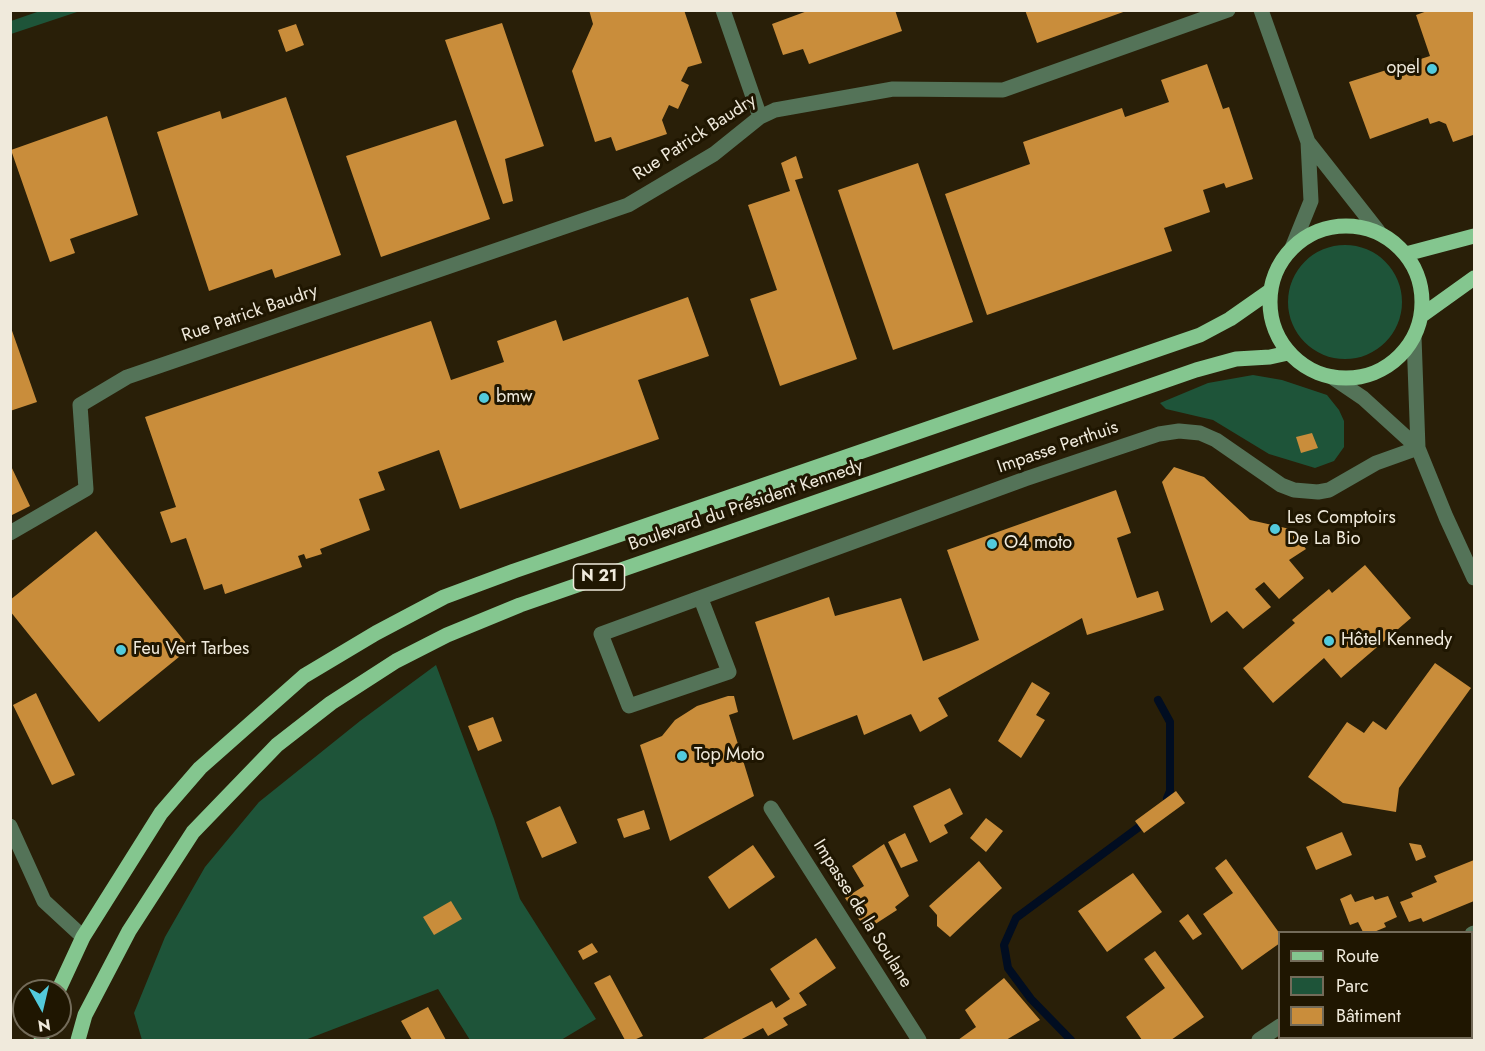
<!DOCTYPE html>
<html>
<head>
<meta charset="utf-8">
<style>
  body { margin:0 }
  #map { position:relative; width:1485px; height:1051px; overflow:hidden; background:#291f08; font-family:Jost,sans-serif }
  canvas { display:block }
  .frame { position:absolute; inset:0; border:12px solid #f0eadc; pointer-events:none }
  .legend { position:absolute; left:1278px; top:931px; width:195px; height:108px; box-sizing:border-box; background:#1f1601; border:2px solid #736b59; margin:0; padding:8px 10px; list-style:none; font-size:18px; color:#f0eadc }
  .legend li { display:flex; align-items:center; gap:12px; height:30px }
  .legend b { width:30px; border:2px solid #736b59 }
  .north { position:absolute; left:12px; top:979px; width:60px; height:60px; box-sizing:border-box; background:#1f1601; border:2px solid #736b59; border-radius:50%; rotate:172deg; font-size:16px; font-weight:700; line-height:24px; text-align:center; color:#f0eadc }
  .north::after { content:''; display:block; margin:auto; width:21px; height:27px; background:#53cadc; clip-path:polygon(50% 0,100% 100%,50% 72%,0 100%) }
</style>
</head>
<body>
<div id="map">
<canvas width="1485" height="1051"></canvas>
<div class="frame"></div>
<ul class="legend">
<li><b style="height:8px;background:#84c68f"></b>Route</li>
<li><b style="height:16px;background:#1e5439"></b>Parc</li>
<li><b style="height:16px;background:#c98d3b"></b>Bâtiment</li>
</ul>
<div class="north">N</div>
</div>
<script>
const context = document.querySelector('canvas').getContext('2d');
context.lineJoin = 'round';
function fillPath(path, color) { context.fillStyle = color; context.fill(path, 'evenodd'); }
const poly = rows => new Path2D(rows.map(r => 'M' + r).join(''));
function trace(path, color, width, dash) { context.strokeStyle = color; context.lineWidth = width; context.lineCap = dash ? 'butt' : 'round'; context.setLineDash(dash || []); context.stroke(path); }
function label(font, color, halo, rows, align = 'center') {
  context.font = font + ' Jost,sans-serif'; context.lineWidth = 6; context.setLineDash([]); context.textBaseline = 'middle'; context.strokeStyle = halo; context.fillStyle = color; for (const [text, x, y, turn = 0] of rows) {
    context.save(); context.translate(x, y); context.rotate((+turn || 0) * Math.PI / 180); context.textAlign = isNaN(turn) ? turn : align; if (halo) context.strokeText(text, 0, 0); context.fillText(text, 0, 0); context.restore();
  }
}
const green = poly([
  [40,11,40,10,80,11,11,34,11,21],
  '1288 302a57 57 0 1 1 114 0a57 57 0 1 1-114 0Z',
  [1253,375,1282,380,1327,395,1339,410,1344,421,1344,447,1334,461,1315,468,1269,454,1213,420,1166,409,1160,403,1208,383],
  [436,665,494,819,520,899,596,1019,561,1040,470,1040,438,989,305,1040,142,1040,134,1013,165,937,205,867,259,802,360,721]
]);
const stream = poly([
  [1158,700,1170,722,1170,791,1167,798],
  [1071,1040,1031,999,1008,968,1004,945,1016,918,1139,827]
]);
const building = poly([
  [589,10,684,10,702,63,688,67,681,81,689,85,678,109,669,105,662,120,667,134,616,151,611,137,595,142,572,71,593,24],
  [810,10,895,10,902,31,809,64,803,49,783,55,772,24],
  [1025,10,1126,10,1126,11,1037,43],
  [1430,10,1474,10,1473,135,1453,142,1446,124,1439,121,1430,124,1428,118,1370,139,1349,82,1430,56,1416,15],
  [502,23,544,146,505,159,513,201,503,204,445,40],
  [296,24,304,45,286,52,278,30],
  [1207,64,1223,109,1229,107,1253,179,1226,188,1224,183,1203,190,1210,212,1164,228,1172,251,987,315,945,194,1030,164,1023,142,1122,108,1125,117,1169,102,1161,80],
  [286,97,341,255,275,278,272,269,209,291,157,132,220,111,222,119],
  [107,116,138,215,70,239,75,253,50,262,11,150],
  [456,120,490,219,381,257,346,156],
  [796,156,803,178,795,180,857,359,780,386,750,299,777,290,748,205,790,191,781,163],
  [918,163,973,322,893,350,838,190],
  [688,297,709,356,638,380,659,439,460,509,439,450,378,472,385,490,359,499,370,530,320,549,322,554,306,559,304,554,298,556,302,567,225,594,222,584,204,590,186,538,171,543,160,512,176,507,145,417,431,321,451,380,504,362,497,341,556,320,563,341],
  [10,325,37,402,10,411],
  [1312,433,1318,448,1301,453,1296,437],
  [10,464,30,506,10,516],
  [1174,467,1204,477,1250,520,1290,529,1306,549,1289,560,1304,578,1279,599,1264,582,1255,589,1271,607,1243,629,1227,611,1211,623,1162,482],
  [1116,490,1131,533,1117,538,1137,598,1158,591,1164,610,1087,635,1082,618,938,698,948,716,920,732,911,714,864,735,857,715,793,740,755,622,829,597,835,616,901,598,923,661,959,648,979,640,947,550],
  [96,531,190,648,99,722,10,611,10,600],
  [1365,565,1411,618,1341,678,1324,658,1273,703,1243,668,1295,623,1292,620,1329,589,1332,593],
  [1435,663,1471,688,1399,788,1396,812,1343,803,1308,777,1347,722,1364,733,1373,721,1386,730],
  [1032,682,1050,693,1036,715,1045,720,1021,758,998,741],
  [36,693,75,775,52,785,13,705],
  [728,696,734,696,738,712,729,715,754,796,670,841,640,745,662,736,675,720,697,706],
  [493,717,502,741,478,751,468,726],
  [950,788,963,814,944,825,948,833,930,843,913,806],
  [1176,791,1185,803,1144,833,1135,821],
  [560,806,577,843,542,858,526,822],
  [644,810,650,829,624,838,617,819],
  [986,818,1003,831,986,852,970,838],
  [1342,832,1352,855,1316,870,1306,847],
  [905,833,918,861,901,868,888,842],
  [1409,843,1421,845,1426,857,1416,861],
  [884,844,909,896,895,907,897,910,866,930,845,898,864,886,852,866],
  [753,845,775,877,729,909,708,877],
  [1226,859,1280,934,1280,943,1242,970,1203,914,1233,893,1215,868],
  [1474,860,1474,901,1423,922,1421,918,1409,922,1400,902,1413,897,1411,893,1437,882,1434,876],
  [979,861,1002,888,950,937,937,926,937,915,929,906],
  [1133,873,1162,912,1107,952,1078,911],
  [1351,894,1355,902,1373,896,1375,900,1388,896,1397,917,1384,923,1386,927,1374,932,1363,932,1358,922,1350,925,1340,899],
  [451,901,462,919,434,935,423,917],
  [1188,914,1202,934,1193,940,1179,921],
  [816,938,836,968,799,993,807,1005,783,1018,788,1025,768,1036,763,1028,740,1040,701,1040,772,1001,776,1008,790,999,770,969],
  [592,943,598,952,583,960,578,951],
  [1155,951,1204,1017,1171,1040,1142,1040,1126,1017,1165,988,1144,959],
  [610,975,643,1036,634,1040,625,1040,594,983],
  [1004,978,1040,1020,1006,1040,958,1040,976,1027,965,1010],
  [428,1007,446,1040,412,1040,401,1021],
  [1474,1016,1474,1040,1458,1040,1457,1038,1472,1038,1472,1018]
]);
const minor = poly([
  [723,10,760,117],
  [1261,10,1308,142,1311,201,1292,248],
  [1308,142,1378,231],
  [1414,337,1418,448,1446,517,1474,578],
  [1332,377,1363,398,1418,448],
  [10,533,86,489,80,405,127,377,628,205,714,154,760,117,775,110,893,89,1003,90,1228,10],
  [701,599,729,672,629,706,601,634,1025,479,1159,434,1179,431,1200,433,1216,440,1281,485,1294,490,1318,492,1329,490,1376,463,1418,448],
  [771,808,919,1040],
  [10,826,44,901,83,937],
  [1472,934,1474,933],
  [1259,1040,1280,1026]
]);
const major = poly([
  '1270 302a76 76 0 1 1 152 0a76 76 0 1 1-152 0Z',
  [1406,254,1474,236],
  [1421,316,1474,278],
  [58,991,83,937,161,813,200,768,304,676,376,633,444,597,514,571,1200,335,1230,319,1270,291],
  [41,1040,45,1027],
  [78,1040,85,1015,129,931,193,832,277,745,331,703,396,661,447,635,520,605,1196,370,1236,359,1270,357,1288,353]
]);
const markers = [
  [1432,69,6,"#53cadc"],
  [484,398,6,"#53cadc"],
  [1275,529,6,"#53cadc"],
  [992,544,6,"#53cadc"],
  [1329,641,6,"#53cadc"],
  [121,650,6,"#53cadc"],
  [682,756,6,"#53cadc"]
];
const shields = [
  [599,577,51]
];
const shieldNames = [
  ["N 21",599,577]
];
const poiNames = [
  ["opel",1420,69,"right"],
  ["bmw",496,398],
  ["Les Comptoirs",1287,519],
  ["De La Bio",1287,540],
  ["O4 moto",1004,544],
  ["Hôtel Kennedy",1341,641],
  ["Feu Vert Tarbes",133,650],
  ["Top Moto",694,756]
];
const streetNames = [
  ["Rue Patrick Baudry",695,138,-33],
  ["Rue Patrick Baudry",250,314,-19],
  ["Impasse Perthuis",1058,448,-19],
  ["Boulevard du Président Kennedy",746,506,-19],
  ["Impasse de la Soulane",862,914,58]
];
fillPath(green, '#1e5439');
trace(stream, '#010d21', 8);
fillPath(building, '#c98d3b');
trace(minor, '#547358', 15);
trace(major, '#84c68f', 15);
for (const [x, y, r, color] of markers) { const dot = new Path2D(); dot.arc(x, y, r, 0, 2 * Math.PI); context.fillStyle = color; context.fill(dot); trace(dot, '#1f1601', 2); }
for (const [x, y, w] of shields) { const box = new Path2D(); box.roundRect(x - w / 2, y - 13, w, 26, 4.5); context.fillStyle = '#1f1601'; context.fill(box); trace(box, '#f0eadc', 1.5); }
label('bold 16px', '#f0eadc', null, shieldNames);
label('18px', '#f0eadc', '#1f1601', poiNames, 'left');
label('18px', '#f0eadc', '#1f1601', streetNames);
</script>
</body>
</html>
